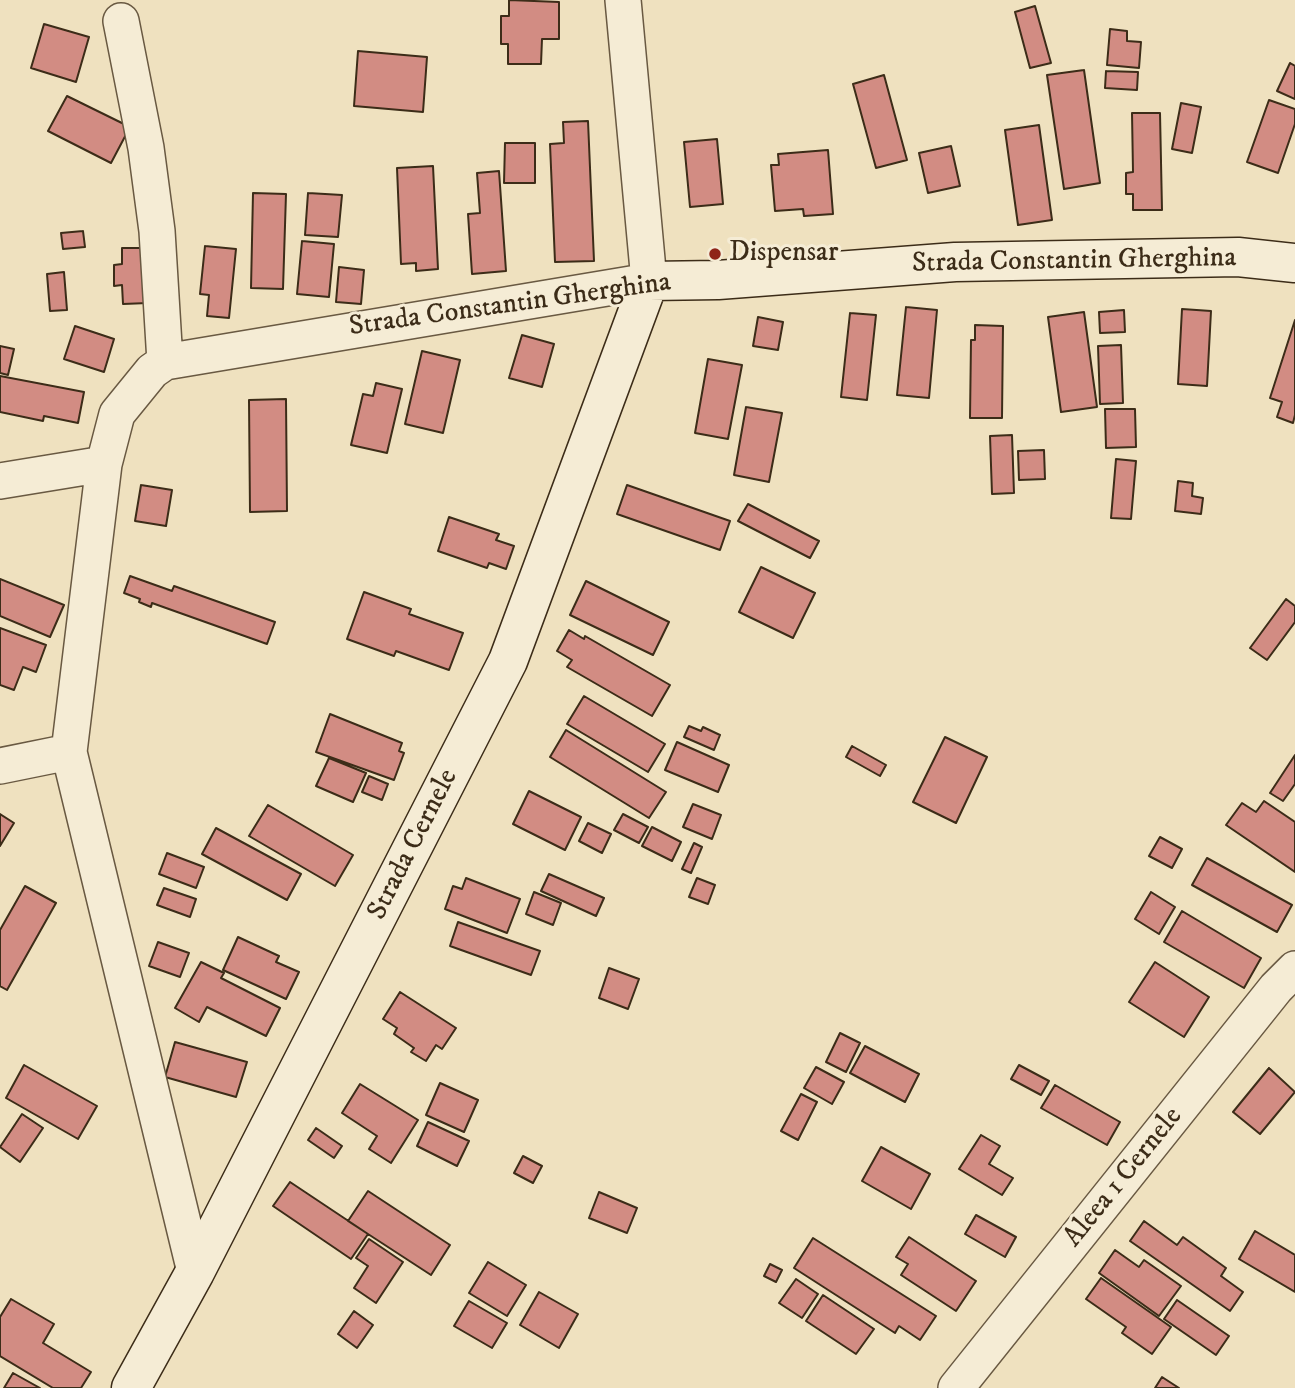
<!DOCTYPE html>
<html>
<head>
<meta charset="utf-8">
<style>
  body { margin:0 }
  canvas { display:block; background:#efe1bf }
</style>
</head>
<body>
<canvas width="1295" height="1388"></canvas>
<script>
const context = document.querySelector('canvas').getContext('2d');
context.lineJoin = 'round';
function fillPath(path, color) { context.fillStyle = color; context.fill(path, 'evenodd'); }
const poly = rows => new Path2D(rows.map(r => 'M' + r).join(''));
function trace(path, color, width, dash) { context.strokeStyle = color; context.lineWidth = width; context.lineCap = dash ? 'butt' : 'round'; context.setLineDash(dash || []); context.stroke(path); }
function label(font, color, halo, rows, align = 'center') {
  context.font = font + ' "IM FELL DW Pica",serif'; context.lineWidth = 6; context.setLineDash([]); context.textBaseline = 'middle'; context.strokeStyle = halo; context.fillStyle = color; for (const [text, x, y, turn = 0] of rows) {
    context.save(); context.translate(x, y); context.rotate((+turn || 0) * Math.PI / 180); context.textAlign = isNaN(turn) ? turn : align; if (halo) context.strokeText(text, 0, 0); context.fillText(text, 0, 0); context.restore();
  }
}
const building = poly([
  [509,0,559,2,559,39,542,39,541,64,508,64,508,44,501,44,501,16,509,16,509,0],
  [1035,6,1051,63,1030,68,1015,12,1035,6],
  [44,24,89,37,76,82,31,68,44,24],
  [1110,29,1127,31,1127,41,1141,42,1139,68,1107,65,1110,29],
  [358,51,427,57,423,112,354,106,358,51],
  [1290,63,1295,66,1295,99,1277,91,1290,63],
  [1084,70,1100,183,1064,189,1047,75,1084,70],
  [1106,71,1138,72,1137,90,1105,88,1106,71],
  [884,75,907,160,876,168,853,84,884,75],
  [67,96,130,127,111,163,48,131,67,96],
  [1269,100,1295,109,1295,124,1278,173,1247,162,1269,100],
  [1181,103,1201,107,1192,153,1172,149,1181,103],
  [1132,113,1160,113,1162,210,1133,210,1133,194,1126,194,1126,173,1133,172,1132,113],
  [588,121,594,261,555,262,550,144,564,143,563,122,588,121],
  [1039,125,1052,220,1018,225,1005,130,1039,125],
  [717,139,723,204,690,207,684,142,717,139],
  [505,143,535,143,535,183,504,183,505,143],
  [951,146,960,186,928,193,919,153,951,146],
  [828,150,833,214,804,216,803,209,775,211,771,165,779,165,778,154,828,150],
  [433,166,438,269,416,271,416,263,401,264,397,168,433,166],
  [499,171,506,271,472,274,468,214,480,213,477,173,499,171],
  [253,193,286,194,283,289,251,288,253,193],
  [308,193,342,195,338,237,305,235,308,193],
  [83,231,85,247,63,249,61,233,83,231],
  [302,241,334,244,329,297,297,294,302,241],
  [205,246,236,249,229,318,207,316,209,295,200,294,205,246],
  [122,248,147,248,148,303,123,304,122,285,114,286,114,265,122,264,122,248],
  [339,267,364,270,361,304,336,302,339,267],
  [64,272,67,310,50,311,47,274,64,272],
  [906,307,937,310,929,398,897,395,906,307],
  [1182,309,1211,311,1207,386,1178,384,1182,309],
  [1124,310,1125,332,1100,333,1099,312,1124,310],
  [1084,312,1097,407,1061,412,1048,317,1084,312],
  [850,313,876,315,867,400,841,397,850,313],
  [758,317,783,322,778,350,753,346,758,317],
  [1295,320,1295,415,1293,423,1277,417,1282,402,1270,398,1295,320],
  [975,325,1003,326,1002,418,970,418,971,340,975,340,975,325],
  [75,326,114,339,104,372,64,359,75,326],
  [522,335,554,344,542,387,509,378,522,335],
  [1121,345,1123,403,1100,404,1098,346,1121,345],
  [0,346,14,349,8,375,0,373,0,346],
  [422,351,460,360,443,433,405,424,422,351],
  [708,359,742,365,728,439,695,433,708,359],
  [0,376,84,392,78,423,44,416,43,421,0,412,0,376],
  [376,383,402,389,387,453,351,445,363,394,373,396,376,383],
  [286,399,287,511,250,512,249,400,286,399],
  [746,407,782,413,769,482,734,475,746,407],
  [1105,409,1135,409,1136,447,1106,448,1105,409],
  [1012,435,1014,493,992,494,990,436,1012,435],
  [1044,450,1045,479,1019,480,1018,451,1044,450],
  [1116,459,1136,461,1131,519,1111,518,1116,459],
  [1178,481,1193,483,1192,496,1203,498,1201,514,1175,511,1178,481],
  [141,485,172,490,166,526,135,521,141,485],
  [627,485,730,521,720,550,617,514,627,485],
  [748,504,819,541,810,558,738,521,748,504],
  [449,517,499,534,496,540,514,546,506,569,489,563,487,568,438,551,449,517],
  [761,567,815,593,793,638,739,612,761,567],
  [130,576,172,591,174,586,275,622,267,644,152,603,151,607,139,602,140,599,124,593,130,576],
  [0,579,64,605,50,637,0,616,0,579],
  [586,581,669,622,653,655,570,615,586,581],
  [364,592,411,609,409,614,463,633,449,670,396,651,394,656,347,639,364,592],
  [1286,599,1295,606,1295,622,1267,660,1250,648,1286,599],
  [0,628,46,645,36,672,23,667,14,690,0,685,0,628],
  [569,630,584,639,585,636,670,685,652,716,567,667,572,660,557,651,569,630],
  [584,696,665,744,648,772,567,724,584,696],
  [330,714,402,743,399,751,404,753,394,780,316,752,330,714],
  [689,726,701,731,703,727,720,735,714,750,684,737,689,726],
  [566,730,666,792,649,818,550,757,566,730],
  [945,737,987,757,956,823,913,802,945,737],
  [677,742,729,765,718,792,665,770,677,742],
  [852,746,886,765,880,776,846,757,852,746],
  [1295,755,1295,784,1283,801,1270,793,1295,755],
  [329,758,366,773,353,802,316,786,329,758],
  [369,776,388,784,382,800,362,792,369,776],
  [529,791,581,817,565,850,513,824,529,791],
  [1264,801,1295,822,1295,872,1226,825,1242,803,1256,812,1264,801],
  [693,804,721,815,712,839,683,827,693,804],
  [268,805,353,855,335,886,249,836,268,805],
  [0,814,14,823,0,846,0,814],
  [623,814,648,827,639,843,614,830,623,814],
  [588,823,611,834,602,853,579,841,588,823],
  [652,827,681,842,672,861,642,846,652,827],
  [216,828,301,874,287,900,202,854,216,828],
  [1160,837,1182,849,1172,868,1149,856,1160,837],
  [694,843,702,847,691,873,682,869,694,843],
  [167,853,204,867,196,888,159,874,167,853],
  [1207,858,1292,905,1277,932,1192,885,1207,858],
  [549,874,604,898,596,916,541,891,549,874],
  [466,878,520,899,507,933,445,909,453,886,462,889,466,878],
  [697,878,715,885,708,904,689,897,697,878],
  [25,886,56,903,7,990,0,986,0,930,25,886],
  [164,888,196,899,190,917,157,905,164,888],
  [534,892,561,903,553,925,526,914,534,892],
  [1151,892,1175,907,1159,934,1135,919,1151,892],
  [1182,911,1261,958,1244,988,1164,942,1182,911],
  [458,922,540,951,531,975,450,946,458,922],
  [238,937,279,956,276,962,299,972,286,999,223,970,238,937],
  [158,942,189,953,180,977,149,966,158,942],
  [201,962,224,973,221,978,280,1008,266,1036,207,1007,199,1022,175,1008,201,962],
  [1155,962,1209,997,1184,1037,1129,1002,1155,962],
  [609,968,639,979,628,1009,599,998,609,968],
  [400,992,456,1028,442,1049,436,1045,426,1061,411,1052,414,1048,394,1034,397,1028,383,1019,400,992],
  [840,1033,860,1043,846,1072,826,1062,840,1033],
  [175,1042,247,1062,236,1097,165,1077,175,1042],
  [865,1046,919,1074,905,1102,850,1073,865,1046],
  [24,1065,97,1106,78,1139,6,1098,24,1065],
  [1019,1065,1049,1081,1041,1095,1011,1079,1019,1065],
  [816,1067,844,1082,832,1104,804,1088,816,1067],
  [1269,1068,1295,1092,1260,1134,1233,1112,1269,1068],
  [440,1083,478,1100,464,1132,426,1115,440,1083],
  [360,1084,418,1120,391,1163,369,1149,377,1136,342,1113,360,1084],
  [1055,1085,1120,1122,1107,1145,1041,1108,1055,1085],
  [801,1094,817,1102,798,1140,781,1131,801,1094],
  [22,1114,43,1128,20,1162,0,1147,22,1114],
  [428,1122,469,1141,457,1166,417,1146,428,1122],
  [316,1128,342,1146,334,1158,308,1140,316,1128],
  [981,1135,1000,1146,989,1164,1013,1178,1002,1195,959,1169,981,1135],
  [881,1147,930,1174,911,1209,862,1181,881,1147],
  [523,1156,542,1166,533,1183,514,1173,523,1156],
  [290,1182,368,1234,351,1259,273,1206,290,1182],
  [368,1191,450,1245,431,1275,348,1221,368,1191],
  [599,1192,637,1208,627,1233,589,1218,599,1192],
  [976,1215,1016,1237,1005,1257,965,1234,976,1215],
  [1144,1221,1177,1245,1183,1237,1226,1268,1221,1276,1243,1292,1230,1311,1130,1241,1144,1221],
  [1255,1231,1295,1255,1295,1292,1239,1259,1255,1231],
  [909,1237,976,1281,956,1311,901,1275,908,1264,896,1257,909,1237],
  [813,1238,936,1316,920,1340,899,1326,895,1333,794,1268,813,1238],
  [369,1239,403,1262,376,1303,354,1288,368,1266,356,1258,369,1239],
  [1115,1250,1139,1267,1144,1260,1181,1286,1159,1316,1099,1273,1115,1250],
  [488,1262,526,1285,507,1316,469,1293,488,1262],
  [770,1264,782,1270,776,1282,764,1276,770,1264],
  [1101,1278,1171,1327,1152,1354,1122,1333,1126,1327,1086,1299,1101,1278],
  [796,1279,818,1294,802,1318,779,1303,796,1279],
  [539,1292,578,1314,559,1348,520,1325,539,1292],
  [823,1295,874,1329,856,1354,806,1321,823,1295],
  [11,1299,54,1324,43,1343,91,1372,81,1388,53,1388,0,1356,0,1317,11,1299],
  [1177,1300,1229,1336,1216,1355,1164,1319,1177,1300],
  [469,1301,507,1323,492,1348,454,1326,469,1301],
  [354,1311,373,1325,357,1348,338,1334,354,1311],
  [13,1373,40,1388,4,1388,13,1373],
  [1162,1377,1179,1388,1155,1388,1162,1377]
]);
const street = poly([
  [121,21,146,148,157,231,165,362],
  [104,464,69,752,195,1272],
  [0,481,104,464,117,414,152,371,165,362,649,281,623,0],
  [0,766,69,752],
  [956,1388,1276,988,1295,969]
]);
const secondary = poly([
  [131,1388,195,1272,508,661,649,281,718,280,955,262,1238,257,1295,263]
]);
const markers = [
  [715,254,7,"#8f2418"]
];
const poiNames = [
  ["Dispensar",729,254]
];
const streetNames = [
  ["Strada Constantin Gherghina",1074,262,-1],
  ["Strada Constantin Gherghina",510,306,-8],
  ["Strada Cernele",414,845,-63],
  ["Aleea 1 Cernele",1124,1178,-51]
];
fillPath(building, '#d28c83');
trace(building, '#3c2c18', 2);
trace(street, '#695942', 38);
trace(secondary, '#3c2c18', 41);
trace(street, '#f5ecd5', 35);
trace(secondary, '#f5ecd5', 38);
for (const [x, y, r, color] of markers) { const dot = new Path2D(); dot.arc(x, y, r, 0, 2 * Math.PI); context.fillStyle = color; context.fill(dot); trace(dot, '#f5ecd5', 2.5); }
label('28px', '#3c2c18', '#f5ecd5', poiNames, 'left');
label('28px', '#3c2c18', '#f5ecd5', streetNames);
</script>
</body>
</html>
